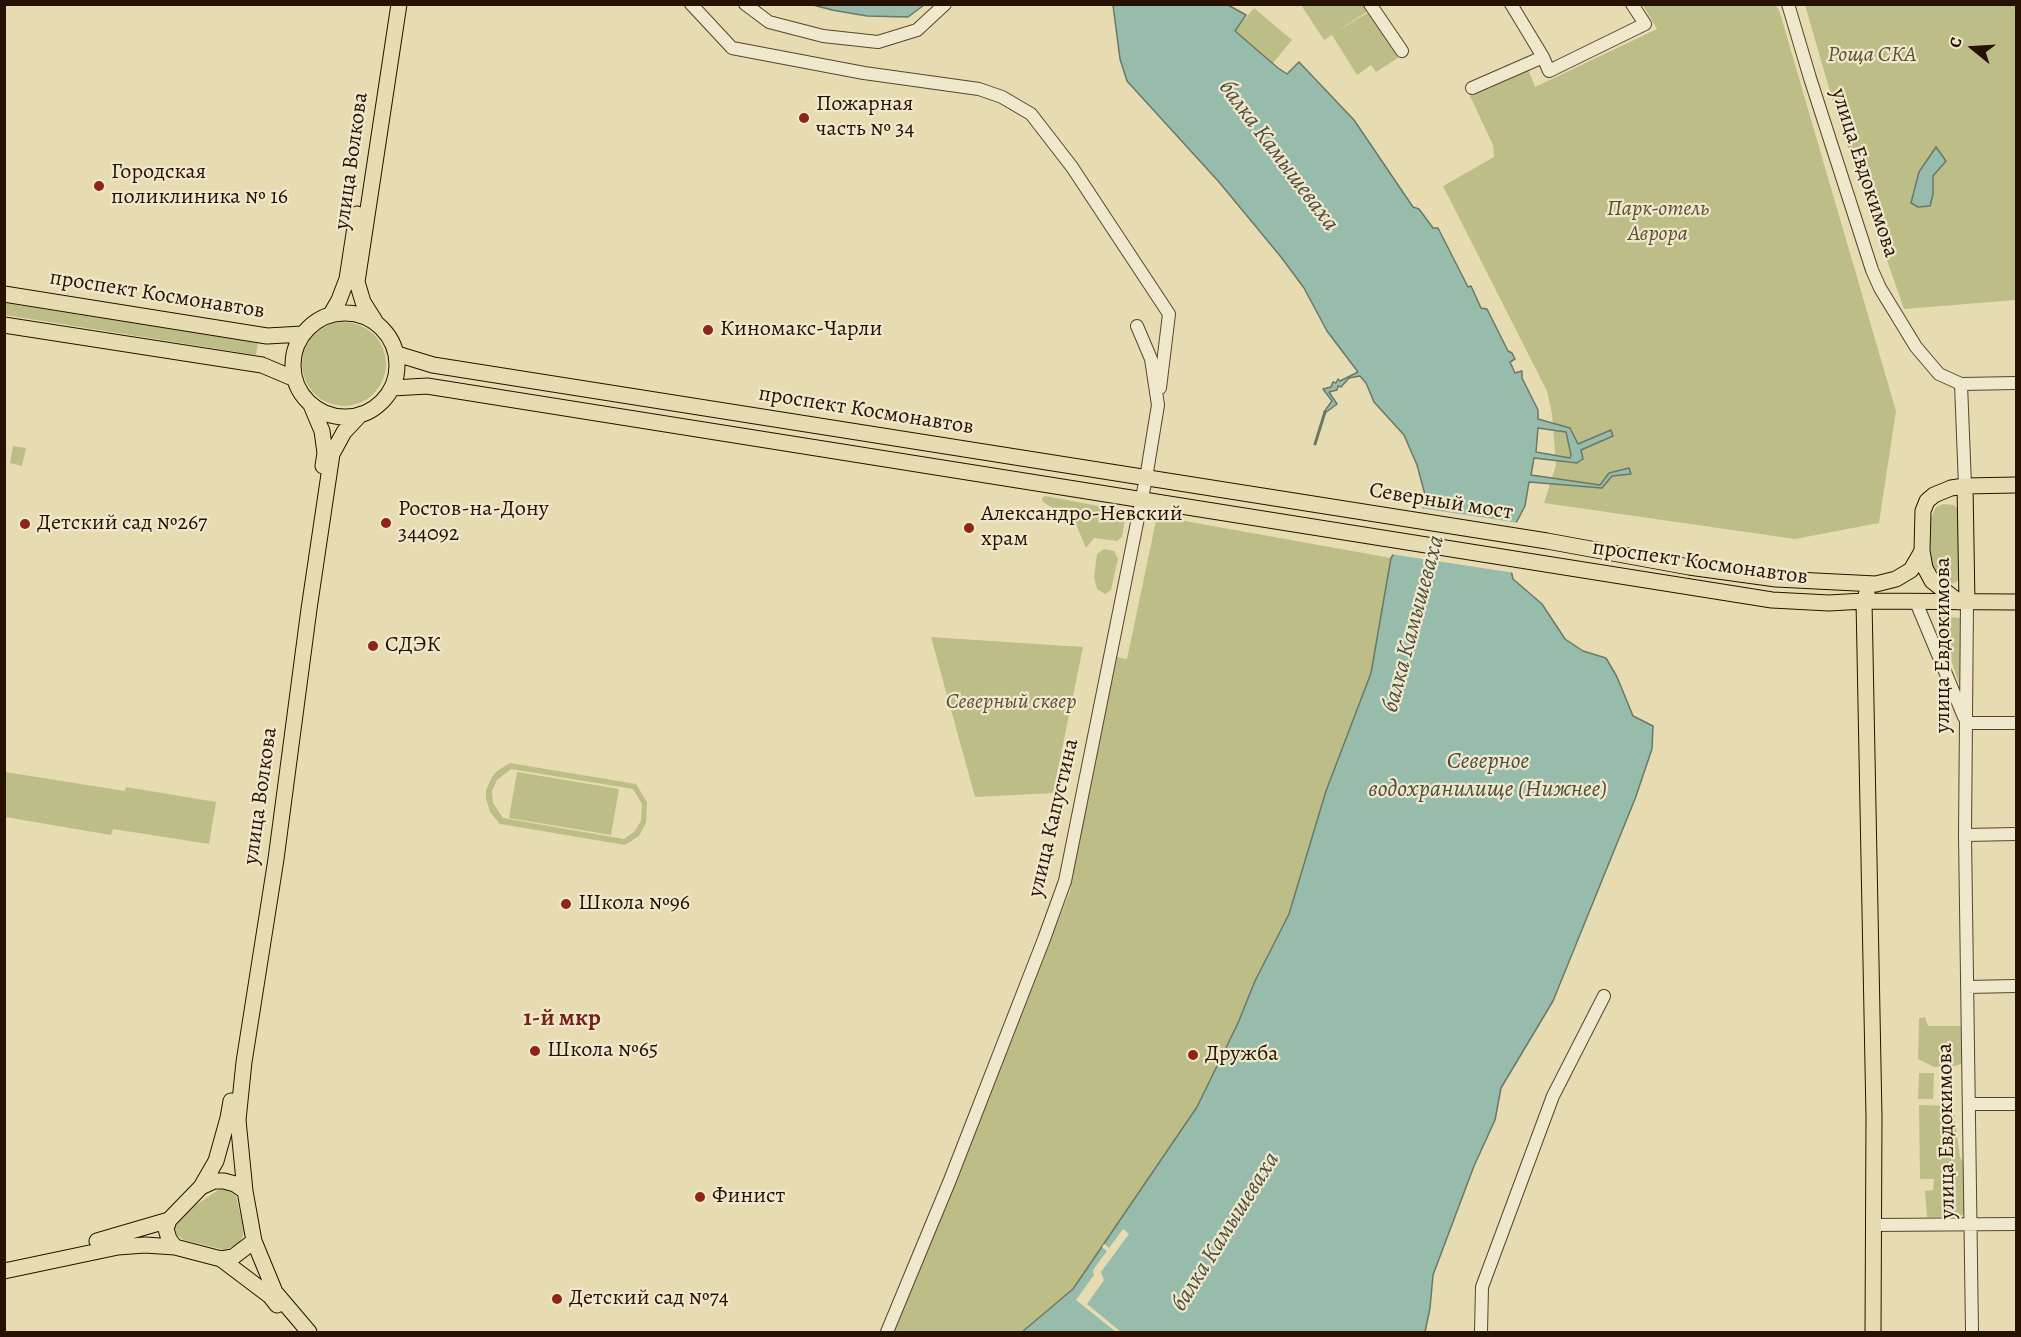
<!DOCTYPE html>
<html>
<head>
<meta charset="utf-8">
<style>
  body { margin:0 }
  #map { position:relative; width:2021px; height:1337px; overflow:hidden; background:#e7dcb1; font-family:Alegreya,serif }
  canvas { display:block }
  .frame { position:absolute; inset:0; border:6px solid #271101; pointer-events:none }
  .north { position:absolute; left:1943px; top:18px; width:60px; height:60px; -webkit-text-stroke:4px #efe8cc; paint-order:stroke; rotate:288deg; font-size:16px; font-weight:700; line-height:24px; text-align:center; color:#271101 }
  .north::after { content:''; display:block; margin:auto; width:21px; height:27px; background:#271101; clip-path:polygon(50% 0,100% 100%,50% 72%,0 100%) }
</style>
</head>
<body>
<div id="map">
<canvas width="2021" height="1337"></canvas>
<div class="frame"></div>
<div class="north">С</div>
</div>
<script>
const context = document.querySelector('canvas').getContext('2d');
context.lineJoin = 'round';
function fillPath(path, color) { context.fillStyle = color; context.fill(path, 'evenodd'); }
const poly = rows => new Path2D(rows.map(r => 'M' + r).join(''));
function trace(path, color, width, dash) { context.strokeStyle = color; context.lineWidth = width; context.lineCap = dash ? 'butt' : 'round'; context.setLineDash(dash || []); context.stroke(path); }
function label(font, color, halo, rows, align = 'center') {
  context.font = font + ' Alegreya,serif'; context.lineWidth = 4.5; context.setLineDash([]); context.textBaseline = 'middle'; context.strokeStyle = halo; context.fillStyle = color; for (const [text, x, y, turn = 0] of rows) {
    context.save(); context.translate(x, y); context.rotate((+turn || 0) * Math.PI / 180); context.textAlign = isNaN(turn) ? turn : align; if (halo) context.strokeText(text, 0, 0); context.fillText(text, 0, 0); context.restore();
  }
}
const green = poly([
  [1301,5,1364,5,1368,11,1336,32,1369,12,1398,58,1376,72,1371,65,1357,75,1332,35,1324,40],
  [1643,5,1776,5,1780,13,1896,411,1879,523,1795,539,1544,503,1556,465,1552,414,1547,391,1443,186,1494,157,1493,145,1470,96,1528,69,1535,87,1657,29],
  [1805,5,2016,5,2016,300,1904,309,1838,119],
  [1254,8,1292,40,1273,63,1235,31],
  [5,303,258,343,256,355,5,315],
  '302 364a42 42 0 1 1 84 0a42 42 0 1 1-84 0Z',
  [13,446,26,448,22,466,10,463],
  [1045,496,1120,510,1125,519,1122,537,1117,541,1094,538,1086,548,1075,522,1043,502,1042,498],
  [1944,504,1954,505,1961,512,1960,578,1956,582,1947,585,1943,584,1930,566,1931,518,1936,507],
  [1157,516,1391,558,1371,673,1326,791,1289,914,1255,981,1238,1023,1197,1107,1073,1289,1022,1332,894,1332,1070,891,1088,791,1117,657,1127,659],
  [1104,549,1114,551,1118,559,1111,590,1105,594,1097,589,1094,577,1097,554],
  [1944,616,1960,618,1962,623,1964,686,1960,686,1939,625,1941,619],
  [931,637,1083,647,1053,793,975,797],
  [510,763,636,784,647,802,646,823,639,836,625,845,500,824,490,812,486,798,486,790,492,777,497,771],
  [511,769,633,789,642,804,641,821,634,832,624,839,503,818,493,803,492,791,497,780],
  [5,772,125,791,126,787,216,802,209,844,113,829,111,835,5,817],
  [517,772,619,789,611,835,509,818],
  [1925,1017,1928,1026,1963,1026,1964,1063,1955,1066,1934,1067,1918,1059,1919,1018],
  [1919,1073,1934,1073,1933,1099,1918,1099],
  [1919,1105,1953,1106,1960,1157,1967,1170,1967,1211,1960,1217,1927,1217,1925,1191,1933,1190,1934,1179,1920,1179],
  [224,1189,233,1193,236,1196,244,1232,242,1238,238,1244,225,1250,184,1240,177,1235,174,1226,178,1217,218,1190]
]);
const water = poly([
  [813,5,924,5,908,17,867,16,832,10,813,5],
  [1113,5,1228,5,1246,15,1235,31,1278,68,1287,74,1299,62,1354,120,1413,207,1419,209,1433,228,1438,228,1468,287,1471,286,1481,308,1487,309,1508,351,1512,353,1515,359,1510,362,1515,373,1522,371,1522,378,1538,410,1538,419,1570,428,1578,444,1611,430,1613,436,1581,450,1583,459,1577,463,1534,458,1531,475,1600,485,1609,473,1629,468,1631,474,1612,476,1602,488,1529,482,1525,506,1505,544,1513,579,1542,604,1565,639,1583,651,1606,658,1617,677,1633,716,1653,726,1652,749,1635,799,1553,1001,1501,1088,1495,1120,1474,1166,1433,1275,1430,1308,1425,1332,1022,1332,1073,1289,1197,1107,1238,1023,1255,981,1289,914,1326,791,1371,673,1391,558,1427,502,1417,465,1404,435,1374,402,1366,383,1360,376,1349,378,1341,387,1338,386,1337,390,1329,392,1337,404,1325,413,1324,412,1332,401,1323,389,1331,387,1333,382,1336,383,1338,379,1340,381,1358,372,1327,331,1304,288,1281,257,1219,182,1127,81,1120,59,1113,5],
  [1538,428,1566,432,1571,455,1570,458,1536,452,1538,428],
  [1936,147,1946,161,1933,176,1933,194,1930,206,1918,207,1911,203,1919,172,1936,147]
]);
const pier = poly([
  [1420,508,1519,523,1508,544,1515,573,1390,554],
  [1123,1229,1129,1234,1101,1272,1104,1280,1087,1304,1121,1332,1116,1332,1076,1300,1094,1275,1093,1270,1107,1251,1102,1247,1104,1244,1109,1248]
]);
const stream = poly([
  [1315,444,1325,412]
]);
const minor = poly([
  [691,4,732,48,864,73,979,89,1002,97,1031,114,1072,167,1169,314,1160,388],
  [745,4,769,22,823,36,878,42,917,30,945,4],
  [1370,4,1402,51],
  [1511,4,1543,57],
  [1788,4,1810,78,1872,270,1880,288,1916,347,1939,374,1961,384,2016,383],
  [1472,88,1543,57,1549,71,1645,24,1632,4],
  [1961,384,1965,486],
  [1916,602,1964,717],
  [1967,602,1965,835,1972,1332],
  [1967,723,2016,723],
  [1965,835,2016,834],
  [1967,987,2016,986],
  [1969,1104,2016,1104],
  [1874,1225,2016,1224],
  [887,1332,950,1180,1044,939,1065,881,1146,478,1158,405,1151,359,1137,326],
  [1481,1332,1482,1287,1553,1096,1604,996]
]);
const major = poly([
  [4,294,267,336,303,334],
  '293 365a52 52 0 1 1 104 0a52 52 0 1 1-104 0Z',
  [331,314,339,300,347,279,357,214],
  [375,321,363,302,357,282,399,4],
  [4,325,262,365,295,379],
  [397,354,433,365,1547,541,1689,567,1776,579,1876,584,1896,579,1911,570,1922,551,1923,511,1927,501,1934,495,1951,488,1965,486,2016,485],
  [393,388,427,386,1772,600,1829,603,1864,601,2016,602],
  [311,405,322,431,325,453,323,466],
  [1965,486,1967,602],
  [1922,551,1925,568,1932,581,1959,602],
  [1867,592,1864,601,1874,1117,1873,1332],
  [201,1187,216,1161,228,1118,231,1101],
  [97,1241,169,1220],
  [175,1247,169,1239,166,1229,169,1220,201,1187,214,1181,224,1181,235,1184,245,1191],
  [221,1259,270,1296,277,1305],
  [4,1271,118,1247,145,1245,175,1247,221,1259,233,1257,254,1241],
  [309,1332,275,1292,254,1241,245,1191,238,1120,244,1062,276,859,309,609,332,454,344,432,359,416]
]);
const markers = [
  [804,118,6,"#8f2418"],
  [99,186,6,"#8f2418"],
  [708,330,6,"#8f2418"],
  [386,523,6,"#8f2418"],
  [25,524,6,"#8f2418"],
  [969,528,6,"#8f2418"],
  [373,646,6,"#8f2418"],
  [566,904,6,"#8f2418"],
  [535,1051,6,"#8f2418"],
  [1193,1055,6,"#8f2418"],
  [700,1197,6,"#8f2418"],
  [557,1299,6,"#8f2418"]
];
const parkNames = [
  ["Роща СКА",1872,56],
  ["Парк-отель",1658,210],
  ["Аврора",1658,235],
  ["Северный сквер",1011,703]
];
const poiNames = [
  ["Пожарная",816,105],
  ["часть № 34",816,130],
  ["Городская",111,173],
  ["поликлиника № 16",111,198],
  ["Киномакс-Чарли",720,330],
  ["Ростов-на-Дону",398,510],
  ["344092",398,535],
  ["Александро-Невский",981,515],
  ["храм",981,540],
  ["Детский сад №267",37,524],
  ["СДЭК",385,646],
  ["Школа №96",578,904],
  ["Школа №65",547,1051],
  ["Дружба",1205,1055],
  ["Финист",712,1197],
  ["Детский сад №74",569,1299]
];
const streetNames = [
  ["улица Волкова",352,161,-82],
  ["улица Евдокимова",1864,173,72],
  ["проспект Космонавтов",157,295,9],
  ["проспект Космонавтов",866,411,9],
  ["Северный мост",1441,502,9],
  ["проспект Космонавтов",1700,563,8],
  ["улица Евдокимова",1944,645,-90],
  ["улица Волкова",261,796,-82],
  ["улица Капустина",1054,818,-77],
  ["улица Евдокимова",1947,1131,-91]
];
const waterNames = [
  ["балка Камышеваха",1278,156,53],
  ["балка Камышеваха",1414,624,-75],
  ["Северное",1488,762],
  ["водохранилище (Нижнее)",1488,790],
  ["балка Камышеваха",1226,1232,-58]
];
const neighbourhoodNames = [
  ["1-й мкр",562,1019]
];
fillPath(green, '#bdbe87');
fillPath(water, '#97bcac');
trace(water, '#6a7868', 1.5);
fillPath(pier, '#e7dcb1');
trace(stream, '#6a7868', 3);
trace(minor, '#57442d', 14);
trace(major, '#271101', 17);
trace(minor, '#efe8cc', 12);
trace(major, '#e7dcb1', 15);
for (const [x, y, r, color] of markers) { const dot = new Path2D(); dot.arc(x, y, r, 0, 2 * Math.PI); context.fillStyle = color; context.fill(dot); trace(dot, '#efe8cc', 2); }
label('italic 22px', '#5c4e30', '#efe8cc', parkNames);
label('22px', '#271101', '#efe8cc', poiNames, 'left');
label('22px', '#271101', '#efe8cc', streetNames);
label('italic 24px', '#4e4d3d', '#efe8cc', waterNames);
label('bold 24px', '#7a1f14', '#efe8cc', neighbourhoodNames);
</script>
</body>
</html>
